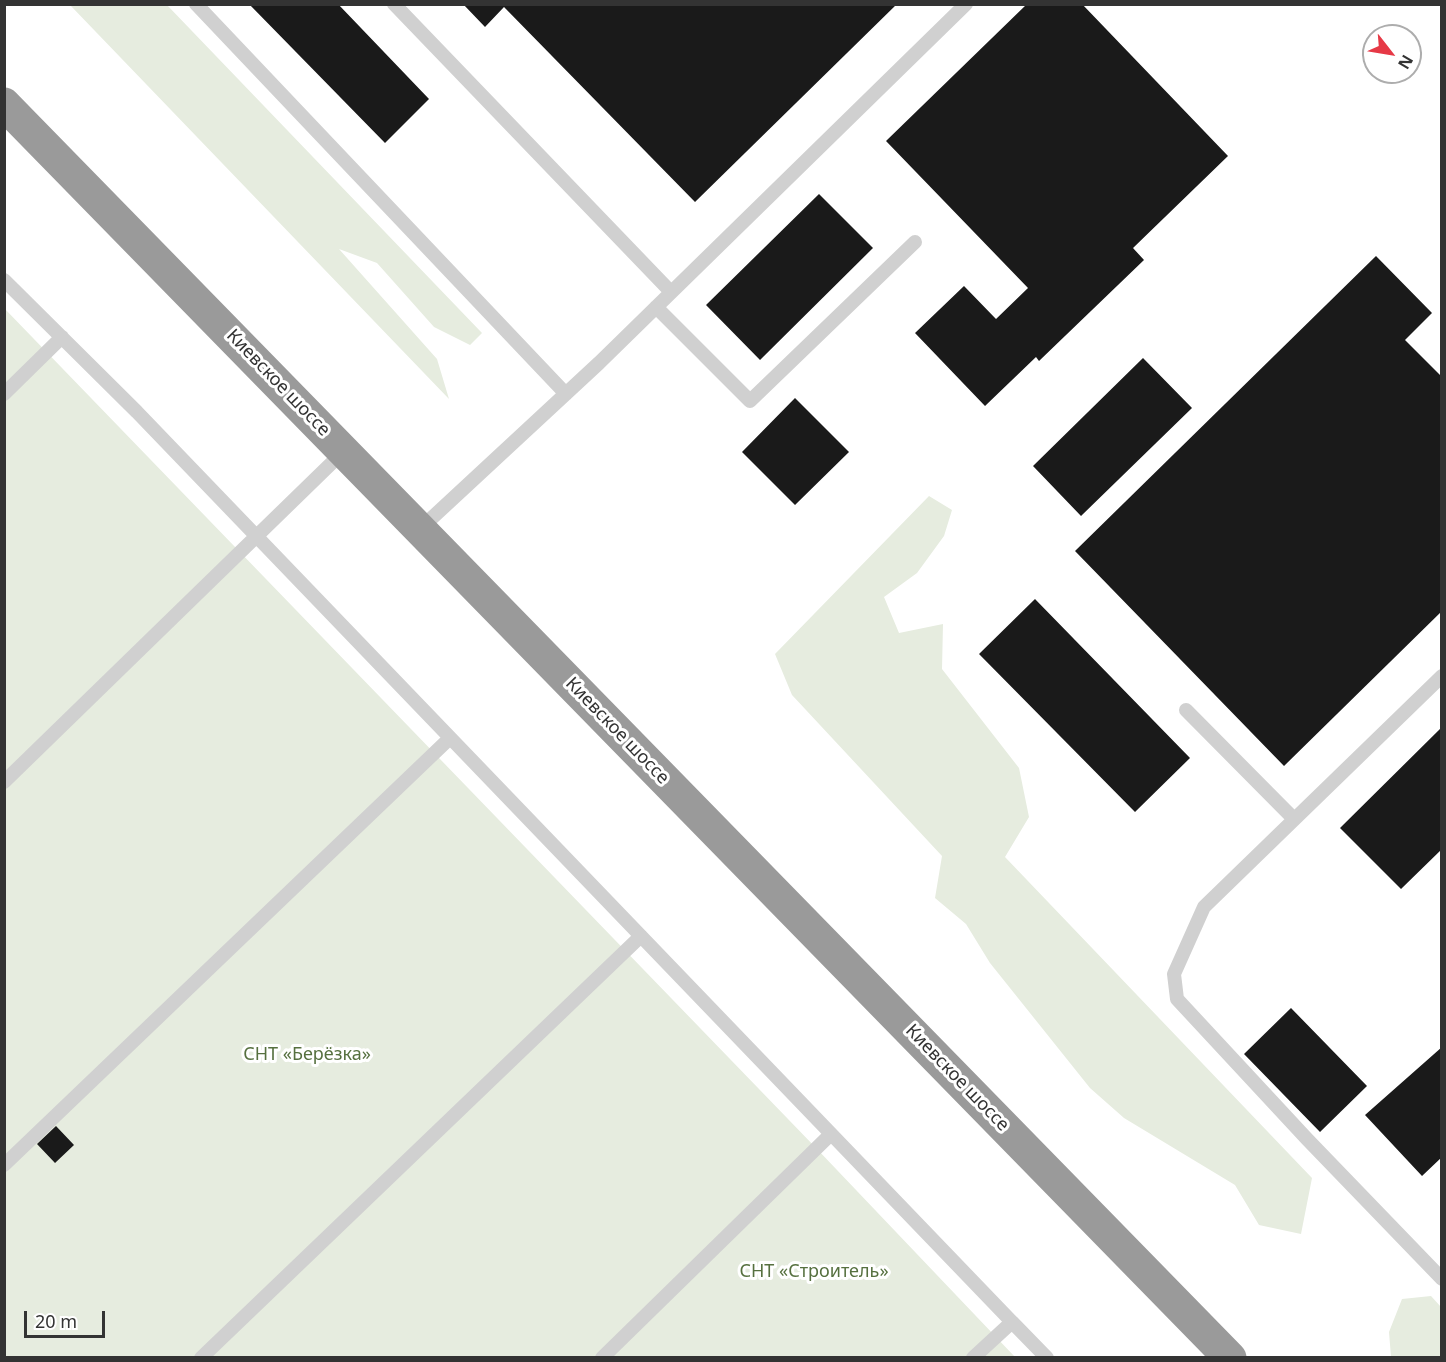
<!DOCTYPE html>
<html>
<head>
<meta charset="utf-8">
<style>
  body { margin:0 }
  #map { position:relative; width:1446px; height:1362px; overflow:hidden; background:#fff; font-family:"Noto Sans",sans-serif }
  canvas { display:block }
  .frame { position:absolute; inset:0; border:6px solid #333; pointer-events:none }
  .north { position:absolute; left:1362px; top:24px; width:60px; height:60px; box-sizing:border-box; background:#fff; border:2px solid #adadad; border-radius:50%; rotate:121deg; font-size:16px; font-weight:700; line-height:24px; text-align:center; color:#333 }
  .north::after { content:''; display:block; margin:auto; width:21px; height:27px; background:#e63946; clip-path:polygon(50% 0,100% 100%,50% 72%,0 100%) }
  .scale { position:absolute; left:24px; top:1311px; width:81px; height:27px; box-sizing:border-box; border:3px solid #333; border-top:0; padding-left:8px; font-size:18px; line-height:21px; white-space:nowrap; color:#333; -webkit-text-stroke:4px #fff; paint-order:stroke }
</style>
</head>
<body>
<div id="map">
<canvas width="1446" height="1362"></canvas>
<div class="frame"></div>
<div class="north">N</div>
<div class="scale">20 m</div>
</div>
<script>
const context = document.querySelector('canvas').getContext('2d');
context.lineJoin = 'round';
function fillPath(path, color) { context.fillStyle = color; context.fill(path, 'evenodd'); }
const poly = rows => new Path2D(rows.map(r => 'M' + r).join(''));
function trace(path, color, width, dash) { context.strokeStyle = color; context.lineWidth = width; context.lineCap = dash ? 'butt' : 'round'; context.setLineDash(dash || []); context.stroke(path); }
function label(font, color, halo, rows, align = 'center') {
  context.font = font + ' "Noto Sans",sans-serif'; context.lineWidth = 6; context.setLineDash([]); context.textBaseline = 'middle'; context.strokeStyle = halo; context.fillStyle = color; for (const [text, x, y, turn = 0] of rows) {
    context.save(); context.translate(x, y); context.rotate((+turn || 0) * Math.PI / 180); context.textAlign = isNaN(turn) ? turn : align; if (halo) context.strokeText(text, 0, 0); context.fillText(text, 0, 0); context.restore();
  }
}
const green = poly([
  [70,5,167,5,482,333,470,345,434,327,377,263,339,249,437,359,449,399],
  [4,308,817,1149,1015,1357,5,1357],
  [929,496,952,510,944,536,917,573,884,597,899,633,943,624,942,669,1019,768,1029,817,1005,857,1312,1178,1301,1234,1259,1225,1235,1185,1124,1118,1090,1088,990,963,966,924,935,898,942,856,792,695,775,654],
  [1431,1296,1441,1307,1441,1357,1391,1357,1389,1332,1402,1299]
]);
const building = poly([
  [249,4,338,4,429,99,385,143],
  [463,4,897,4,695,202,504,7,485,27],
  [1027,4,1082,4,1228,156,1133,248,1144,260,1039,361,1036,357,985,406,915,333,964,286,996,319,1028,288,886,141],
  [819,194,873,248,760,360,706,305],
  [1376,256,1432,313,1405,340,1442,377,1442,611,1284,766,1075,551],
  [1143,358,1192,408,1081,516,1033,466],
  [795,398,849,452,795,505,742,452],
  [1035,599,1190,758,1135,812,979,654],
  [1442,727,1442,849,1401,889,1340,828],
  [1291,1008,1367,1086,1320,1132,1244,1054],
  [1442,1047,1442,1157,1422,1176,1365,1115],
  [56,1126,74,1145,55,1163,37,1144]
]);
const lane = poly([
  [196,4,566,394],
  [394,4,671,292],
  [4,280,137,412,1012,1322,973,1358],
  [656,307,750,401,915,242],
  [4,394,62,337],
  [420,529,599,363,966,4],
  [1442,676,1204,907,1174,974,1177,999,1307,1139,1442,1279],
  [1186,710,1294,819],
  [4,782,344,451],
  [4,1165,450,738],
  [1012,1322,1047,1358],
  [201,1358,641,936],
  [602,1358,831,1134]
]);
const highway = poly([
  [4,104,1230,1358]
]);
const streetNames = [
  ["Киевское шоссе",278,383,46],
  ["Киевское шоссе",617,731,46],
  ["Киевское шоссе",957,1078,46]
];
const parkNames = [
  ["СНТ «Берёзка»",307,1055],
  ["СНТ «Строитель»",814,1272]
];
fillPath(green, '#e6ecdf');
fillPath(building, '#1a1a1a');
trace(lane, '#d0d0d0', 14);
trace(highway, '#9a9a9a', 33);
label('18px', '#333', '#fff', streetNames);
label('18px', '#56703f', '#fff', parkNames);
</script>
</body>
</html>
